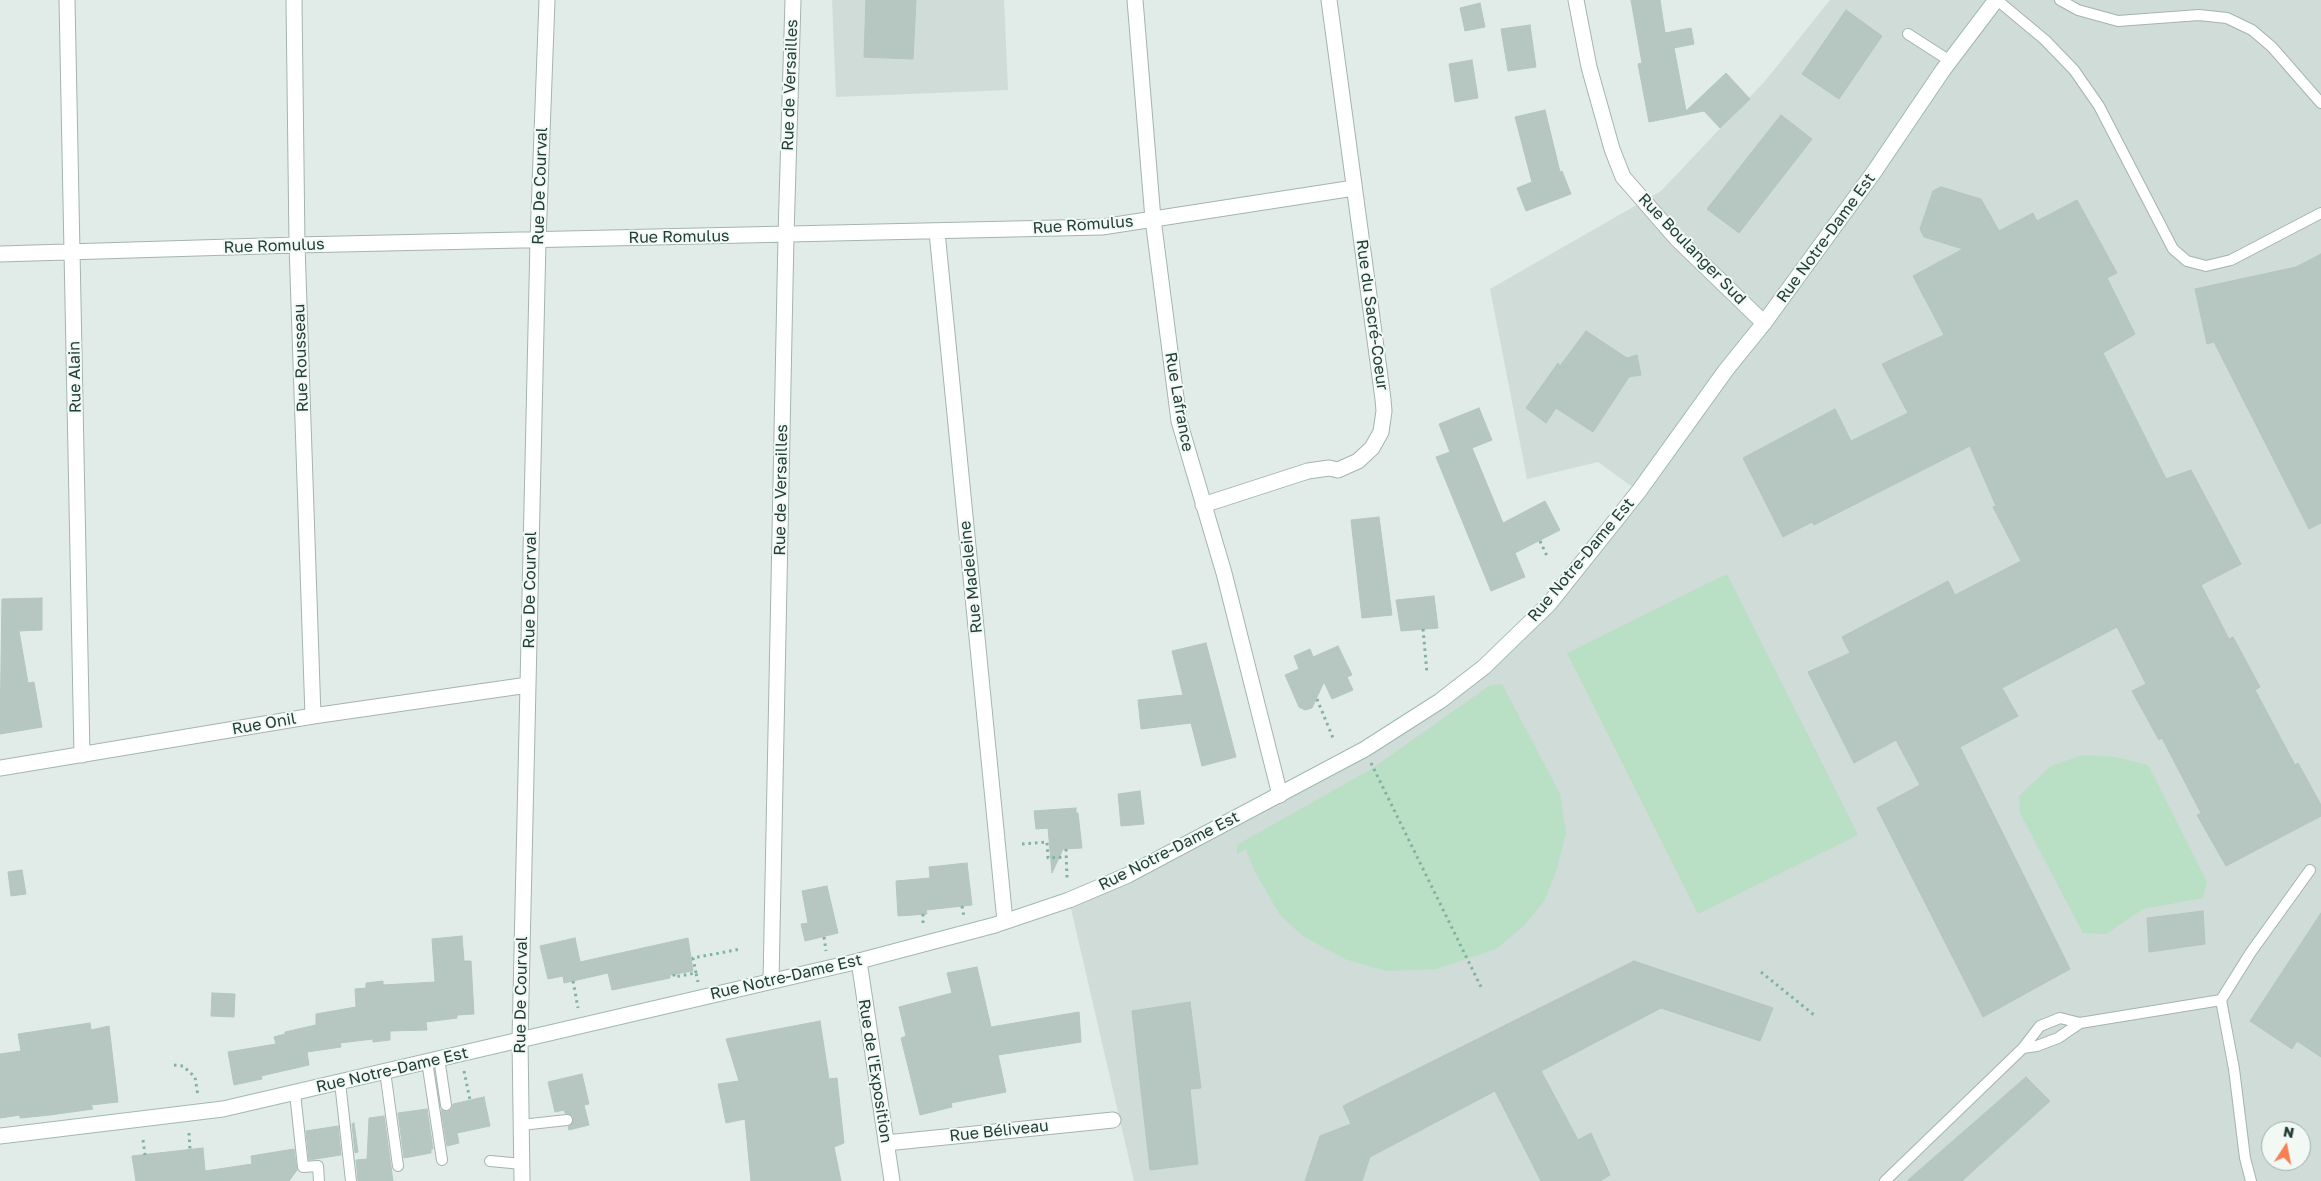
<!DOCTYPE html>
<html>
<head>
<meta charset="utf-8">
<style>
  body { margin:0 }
  #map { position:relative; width:2321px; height:1181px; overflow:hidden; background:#e1ece8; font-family:"Golos Text",sans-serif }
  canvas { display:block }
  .north { position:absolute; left:2261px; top:1121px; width:50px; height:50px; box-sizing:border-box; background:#f2f9f5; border:1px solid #9eaea9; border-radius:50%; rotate:11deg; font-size:14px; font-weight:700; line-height:20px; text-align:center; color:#213e37 }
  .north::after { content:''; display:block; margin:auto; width:18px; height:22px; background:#f88053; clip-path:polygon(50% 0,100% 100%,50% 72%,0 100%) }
</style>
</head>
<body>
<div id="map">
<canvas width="2321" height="1181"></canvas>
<div class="north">N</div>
</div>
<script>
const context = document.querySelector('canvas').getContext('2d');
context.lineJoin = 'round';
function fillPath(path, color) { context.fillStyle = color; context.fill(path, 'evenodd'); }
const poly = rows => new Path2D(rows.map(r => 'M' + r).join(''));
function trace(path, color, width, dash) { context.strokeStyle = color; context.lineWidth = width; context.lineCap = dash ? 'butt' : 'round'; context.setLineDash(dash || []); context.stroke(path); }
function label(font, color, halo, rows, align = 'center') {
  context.font = font + ' "Golos Text",sans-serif'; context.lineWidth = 4; context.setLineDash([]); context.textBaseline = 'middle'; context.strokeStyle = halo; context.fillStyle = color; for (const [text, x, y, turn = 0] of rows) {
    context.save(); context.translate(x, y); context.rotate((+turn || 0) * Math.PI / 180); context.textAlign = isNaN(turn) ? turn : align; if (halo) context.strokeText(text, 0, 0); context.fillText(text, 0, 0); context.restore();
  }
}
const built = poly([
  [832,0,1004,0,1008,90,836,97],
  [1830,0,2321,0,2321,1181,1134,1181,1069,900,1280,795,1483,668,1549,604,1638,491,1598,462,1527,479,1490,289,1661,191,1765,81],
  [2271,1131,2301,1131,2301,1161,2271,1161]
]);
const green = poly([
  [1727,574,1858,835,1698,914,1567,653],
  [1502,684,1560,794,1566,833,1556,872,1544,901,1525,925,1496,949,1436,969,1386,971,1345,959,1303,936,1280,915,1254,870,1246,849,1237,854,1237,845,1373,768,1489,686],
  [2083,755,2115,757,2148,765,2207,882,2203,898,2143,909,2106,934,2083,933,2020,813,2019,796,2051,766]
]);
const building = poly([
  [866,0,916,0,913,59,864,57,866,0],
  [1631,0,1660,0,1665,33,1691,28,1694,44,1674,48,1686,111,1726,73,1750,99,1720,128,1704,111,1649,122,1638,64,1642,63,1631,0],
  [1480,3,1485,27,1465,31,1460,8,1480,3],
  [1846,10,1882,36,1839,99,1802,74,1846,10],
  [1530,25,1536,67,1508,71,1501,29,1530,25],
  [1472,60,1478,98,1455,102,1449,64,1472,60],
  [1545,110,1560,172,1562,171,1571,194,1526,211,1517,188,1532,182,1515,117,1545,110],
  [1781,115,1812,139,1739,233,1707,209,1781,115],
  [1941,187,1981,199,1999,231,2033,213,2037,221,2077,200,2117,273,2107,278,2135,334,2103,353,2166,479,2191,470,2241,564,2201,585,2229,639,2233,637,2260,687,2255,690,2295,765,2298,763,2321,805,2321,816,2226,866,2197,815,2201,813,2162,738,2159,740,2132,691,2146,684,2117,627,2002,688,2018,716,1960,747,2070,969,1983,1017,1877,808,1920,785,1896,740,1854,763,1808,672,1850,653,1842,637,1948,581,1955,595,2021,561,1993,507,1996,506,1970,446,1814,525,1812,522,1783,537,1743,458,1835,409,1851,441,1908,413,1882,364,1944,335,1913,276,1963,249,1924,237,1920,229,1933,191,1941,187],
  [2321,254,2321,523,2309,529,2214,342,2207,344,2195,289,2296,267,2321,254],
  [1586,331,1627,358,1637,355,1641,375,1629,377,1593,432,1556,408,1546,423,1526,408,1558,363,1560,366,1586,331],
  [1479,408,1492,440,1472,448,1503,523,1545,501,1560,530,1515,553,1525,577,1491,591,1436,457,1450,452,1439,424,1479,408],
  [1379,517,1392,615,1362,618,1351,520,1379,517],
  [1434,596,1438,628,1401,631,1396,600,1434,596],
  [42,598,42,630,19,631,28,683,34,682,42,727,0,734,2,599,42,598],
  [1206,643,1236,757,1202,766,1191,723,1141,729,1138,700,1183,695,1172,651,1206,643],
  [1338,646,1352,675,1347,677,1353,690,1332,699,1324,682,1312,708,1305,710,1299,707,1285,675,1299,669,1294,656,1310,649,1313,657,1338,646],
  [1140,791,1144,824,1121,826,1118,794,1140,791],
  [1076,808,1076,813,1078,813,1082,848,1063,849,1052,873,1048,828,1036,829,1034,811,1076,808],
  [967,863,972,905,926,910,927,914,898,916,896,881,930,878,929,867,967,863],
  [22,870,26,894,11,896,8,872,22,870],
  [827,886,838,933,805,941,801,924,808,923,802,891,827,886],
  [2203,911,2205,944,2149,952,2147,918,2203,911],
  [2321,913,2321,1057,2297,1041,2292,1049,2250,1021,2321,913],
  [462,936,464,961,471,961,474,1014,457,1015,457,1018,426,1022,427,1030,390,1031,390,1040,373,1042,373,1039,340,1043,341,1047,307,1052,309,1065,261,1076,262,1079,234,1085,228,1052,276,1044,274,1037,285,1034,285,1032,316,1025,316,1014,356,1007,355,989,366,988,366,983,383,981,383,985,435,982,432,939,462,936],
  [575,938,580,962,688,938,693,971,670,975,670,978,612,990,608,973,564,983,563,976,548,979,540,946,575,938],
  [1634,961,1773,1008,1760,1041,1661,1008,1541,1071,1578,1140,1591,1133,1610,1175,1600,1181,1541,1181,1495,1091,1370,1157,1362,1181,1305,1181,1320,1136,1351,1124,1343,1106,1634,961],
  [977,967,991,1027,1079,1012,1081,1042,998,1055,1006,1092,951,1103,952,1107,920,1115,901,1038,906,1036,899,1007,952,993,947,973,977,967],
  [212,993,235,994,234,1017,211,1016,212,993],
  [1190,1002,1201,1088,1190,1089,1198,1164,1150,1170,1132,1011,1190,1002],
  [820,1021,829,1079,837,1078,844,1143,834,1147,841,1181,751,1181,745,1119,726,1123,718,1084,739,1081,726,1039,820,1021],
  [90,1023,91,1030,109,1026,118,1102,91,1105,93,1109,50,1115,20,1118,20,1115,0,1118,0,1054,21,1051,18,1034,90,1023],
  [582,1074,589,1104,584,1105,589,1125,569,1130,568,1127,573,1122,573,1116,565,1113,564,1110,555,1112,548,1082,582,1074],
  [2026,1077,2050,1101,1962,1181,1907,1181,2026,1077],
  [484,1097,490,1126,457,1133,459,1143,447,1146,441,1110,447,1112,452,1108,453,1104,484,1097],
  [427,1109,433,1149,431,1149,431,1153,404,1158,398,1113,427,1109],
  [384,1116,393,1181,358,1181,356,1160,367,1159,369,1118,384,1116],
  [354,1123,358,1152,355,1153,352,1124,354,1123],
  [338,1126,341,1155,309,1160,306,1131,338,1126],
  [203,1148,205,1171,252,1164,251,1156,294,1149,297,1170,289,1181,136,1181,132,1156,203,1148]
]);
const path = poly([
  [1540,541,1547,556],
  [1423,629,1427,673],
  [1317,699,1333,738],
  [1371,763,1482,989],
  [1022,844,1047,842,1048,858,1066,857],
  [1066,849,1067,878],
  [962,906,964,917],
  [923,914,923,926],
  [824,937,826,951],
  [1761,972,1814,1015],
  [696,973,693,958,741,949],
  [674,974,674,977,696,973,698,982],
  [573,981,578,1008],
  [174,1065,183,1066,195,1077,198,1096],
  [464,1071,470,1100],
  [189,1133,190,1150],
  [143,1140,145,1155]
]);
const lane = poly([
  [1997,0,2045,40,2074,70,2099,106,2173,249,2187,261,2206,266,2231,260,2321,213],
  [2060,0,2078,10,2118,21,2199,15,2227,18,2252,30,2272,47,2321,103],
  [1908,34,1950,61],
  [2023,1048,2037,1046,2058,1038,2080,1023,2221,1000],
  [439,1058,446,1105],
  [427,1061,442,1160],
  [385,1071,398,1166],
  [340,1082,351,1181],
  [295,1093,303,1167,318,1166,319,1181],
  [521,1125,567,1120],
  [490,1161,522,1164],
  [1885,1181,2023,1048,2040,1026,2060,1018,2080,1023],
  [2251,1181,2245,1158,2234,1069,2221,1000,2251,952,2310,870]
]);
const street = poly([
  [67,0,82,755],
  [294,0,297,245,313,716],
  [1135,0,1153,219,1179,421,1224,573,1280,795],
  [1576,0,1589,67,1612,149,1623,177,1677,239,1764,323],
  [937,232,1005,921],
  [0,254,297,245,1102,227,1354,188],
  [1203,505,1308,471,1329,468,1338,470,1358,461,1372,448,1381,432,1384,411,1383,399,1329,0],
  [0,768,313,716,528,685],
  [859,961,892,1181],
  [771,981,786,235,793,0],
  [886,1143,1113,1120],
  [522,1181,520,1040,538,240,547,0]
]);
const secondary = poly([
  [0,1136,223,1109,859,961,995,925,1069,900,1128,875,1365,749,1440,701,1484,667,1549,604,1639,491,1726,370,1764,323,1874,172,1943,70,1996,0]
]);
const streetNames = [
  ["Rue de Versailles",790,85,-88],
  ["Rue De Courval",540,186,-88],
  ["Rue Romulus",1083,225,-4],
  ["Rue Romulus",679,237,-1],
  ["Rue Notre-Dame Est",1826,238,-54],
  ["Rue Romulus",274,246,-2],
  ["Rue Boulanger Sud",1692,249,46],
  ["Rue du Sacré-Coeur",1372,315,82],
  ["Rue Rousseau",301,358,-92],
  ["Rue Alain",75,377,-91],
  ["Rue Lafrance",1179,402,80],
  ["Rue de Versailles",781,490,-89],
  ["Rue Notre-Dame Est",1581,560,-50],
  ["Rue Madeleine",971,577,-96],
  ["Rue De Courval",530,590,-89],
  ["Rue Onil",264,724,-10],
  ["Rue Notre-Dame Est",1169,851,-27],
  ["Rue Notre-Dame Est",786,977,-13],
  ["Rue De Courval",521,995,-89],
  ["Rue Notre-Dame Est",392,1070,-13],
  ["Rue de l'Exposition",875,1071,81],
  ["Rue Béliveau",999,1131,-6]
];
fillPath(built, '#cfdcd7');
fillPath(green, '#b9dfc4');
fillPath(building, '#b6c7c1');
trace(building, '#b3c6bf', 1);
trace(lane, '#a4b4af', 12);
trace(street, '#a4b4af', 17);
trace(secondary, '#9fb9b0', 17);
trace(path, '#80b2a3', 3, [2.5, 4]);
trace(lane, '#fff', 10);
trace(street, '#fff', 15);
trace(secondary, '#fff', 15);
label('16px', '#213e37', '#f2f9f5', streetNames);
</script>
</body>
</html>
